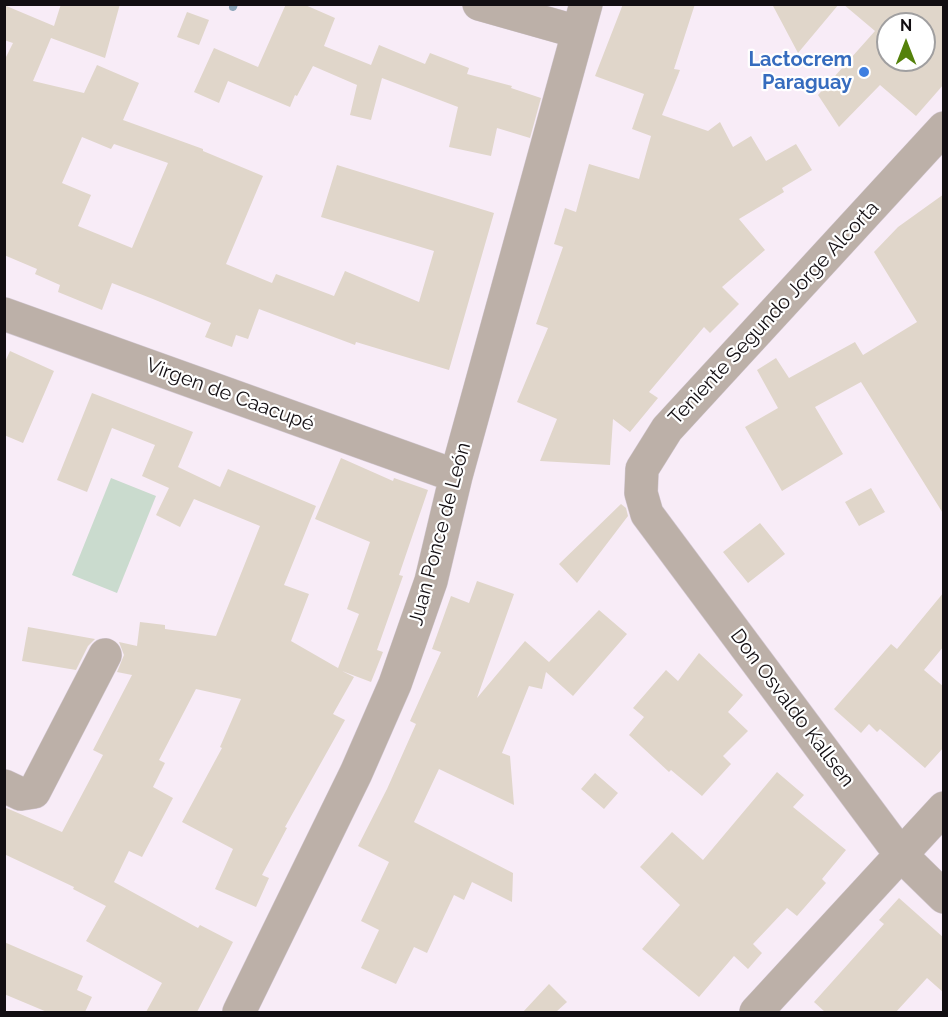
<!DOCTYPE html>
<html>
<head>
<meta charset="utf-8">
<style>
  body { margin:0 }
  #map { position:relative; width:948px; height:1017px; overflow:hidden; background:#f8ecf7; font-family:Raleway,sans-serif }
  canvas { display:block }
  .frame { position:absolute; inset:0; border:6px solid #120e12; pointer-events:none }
  .north { position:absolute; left:876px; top:12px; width:60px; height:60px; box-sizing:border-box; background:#fff; border:2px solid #a09fa0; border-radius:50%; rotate:0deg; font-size:16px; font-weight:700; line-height:24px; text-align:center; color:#120e12 }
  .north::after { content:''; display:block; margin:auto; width:21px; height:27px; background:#54810b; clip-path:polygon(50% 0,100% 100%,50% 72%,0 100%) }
</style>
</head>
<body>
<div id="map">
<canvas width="948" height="1017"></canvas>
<div class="frame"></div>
<div class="north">N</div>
</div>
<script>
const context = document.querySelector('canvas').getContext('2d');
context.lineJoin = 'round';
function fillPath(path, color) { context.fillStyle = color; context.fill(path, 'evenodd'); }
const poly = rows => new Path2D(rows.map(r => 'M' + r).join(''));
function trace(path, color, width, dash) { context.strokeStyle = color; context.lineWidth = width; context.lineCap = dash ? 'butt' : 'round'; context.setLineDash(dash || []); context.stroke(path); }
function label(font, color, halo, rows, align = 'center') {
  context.font = font + ' Raleway,sans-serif'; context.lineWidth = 4.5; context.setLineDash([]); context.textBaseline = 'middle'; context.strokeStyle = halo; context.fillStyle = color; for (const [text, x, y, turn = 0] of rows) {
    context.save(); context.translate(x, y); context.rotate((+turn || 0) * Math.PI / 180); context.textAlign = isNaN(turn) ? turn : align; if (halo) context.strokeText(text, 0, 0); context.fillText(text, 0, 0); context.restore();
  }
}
const green = poly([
  [111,478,156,496,117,593,72,575]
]);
const stream = poly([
  [233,7,234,4]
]);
const building = poly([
  [61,4,120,4,105,58,51,38,33,81,84,93,97,65,139,83,123,120,203,149,203,151,263,176,226,264,272,283,276,274,334,296,345,271,419,302,434,251,321,217,337,165,494,213,449,370,356,342,355,345,259,309,248,339,236,335,232,347,205,337,211,323,153,299,112,283,102,310,58,292,60,285,35,274,37,269,4,255,4,61,13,43,4,40,4,5,54,26],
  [82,137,111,149,114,144,168,163,132,248,78,226,91,195,62,183],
  [286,4,303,4,335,18,324,46,371,65,379,45,425,64,430,53,469,68,467,74,512,86,511,88,541,98,530,138,497,128,491,156,449,147,458,107,382,78,371,120,350,115,357,85,313,66,297,96,295,95,290,107,228,81,219,103,194,92,214,48,258,67],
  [623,4,695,4,674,69,680,70,662,115,708,131,720,122,733,147,751,136,766,161,796,144,812,170,782,188,784,192,739,219,765,250,722,287,739,304,710,333,704,327,649,392,658,398,630,432,613,419,610,465,540,461,557,419,517,402,548,328,536,324,563,247,554,244,565,208,576,212,589,164,639,179,651,136,632,129,644,94,595,76],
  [772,4,839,4,798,53],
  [843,4,944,4,944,84,916,116,880,85,839,127,818,95,875,31],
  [888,24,924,24,924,60,888,60],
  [187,12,209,20,199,45,177,37],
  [944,194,944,515,861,382,815,407,843,454,782,491,745,427,778,408,757,370,776,358,789,378,855,342,863,355,917,322,874,252,898,227],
  [10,351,54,371,23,443,4,435,4,364],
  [92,393,193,432,178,467,220,487,228,469,316,506,284,585,309,594,291,641,338,668,359,614,347,609,370,542,315,519,341,458,393,481,394,478,428,490,399,575,403,576,377,650,383,652,371,682,342,671,354,677,333,714,345,720,285,827,287,828,262,875,269,878,256,907,215,889,233,849,182,822,222,748,220,747,241,699,196,689,159,760,165,763,153,787,173,798,142,857,129,851,114,882,198,928,200,925,233,942,197,1012,146,1012,162,983,86,941,106,906,73,889,74,887,4,854,4,807,62,832,103,755,93,750,132,675,117,672,124,655,119,642,137,646,140,622,165,625,165,629,216,636,260,526,194,499,180,527,156,515,169,488,142,476,155,445,112,428,87,492,57,480],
  [871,488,885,512,859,526,845,502],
  [621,504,626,508,628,516,577,583,559,564],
  [760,523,785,554,748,583,723,552],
  [477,581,514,594,477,698,525,641,549,662,599,610,627,634,573,696,546,672,542,689,529,686,502,753,510,756,514,805,439,769,414,822,513,873,512,902,472,882,464,900,454,895,427,953,414,947,396,984,361,968,379,930,361,921,389,862,358,846,387,789,416,724,410,721,441,652,432,649,451,596,469,603],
  [944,592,944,646,924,670,944,687,944,747,925,768,880,729,877,732,869,724,861,733,834,709,891,644,897,649],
  [28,627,95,639,88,646,76,670,22,661],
  [699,653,743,695,728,712,748,731,723,756,731,764,702,796,671,770,669,772,629,735,644,717,633,708,666,670,678,681],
  [777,772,804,795,793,807,846,850,822,879,826,883,797,916,787,908,753,944,762,953,748,969,734,956,699,997,642,949,680,905,640,867,672,832,703,860],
  [595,773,618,793,604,809,581,789],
  [899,898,944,938,944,993,927,978,896,1012,825,1012,814,1002,884,924,879,920],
  [4,942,83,976,77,990,92,997,85,1012,47,1012,4,994],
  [549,984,567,1002,556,1012,523,1012]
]);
const minor = poly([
  [479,4,578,32],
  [944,128,667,429,642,469,641,493,647,514,901,855,944,897],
  [4,314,456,476],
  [4,786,21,794,34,792,105,655],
  [239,1012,356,773,395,684,431,581,456,476,586,4],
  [756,1012,944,808]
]);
const markers = [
  [864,72,6,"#3f7fe0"]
];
const shopNames = [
  ["Lactocrem",852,60],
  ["Paraguay",852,83]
];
const streetNames = [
  ["Teniente Segundo Jorge Alcorta",774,313,-47],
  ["Virgen de Caacupé",230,395,20],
  ["Juan Ponce de León",440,534,-75],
  ["Don Osvaldo Kallsen",792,708,53]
];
fillPath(green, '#cadbce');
trace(stream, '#8fa7bb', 8);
fillPath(building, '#e0d6ca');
trace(minor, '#d3c8d2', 34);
trace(minor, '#bcb0a8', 33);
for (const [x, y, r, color] of markers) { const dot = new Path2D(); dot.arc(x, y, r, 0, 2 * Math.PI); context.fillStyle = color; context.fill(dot); trace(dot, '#fff', 2); }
label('bold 20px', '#366cbe', '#fff', shopNames, 'right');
label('20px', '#120e12', '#fff', streetNames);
</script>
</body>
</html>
